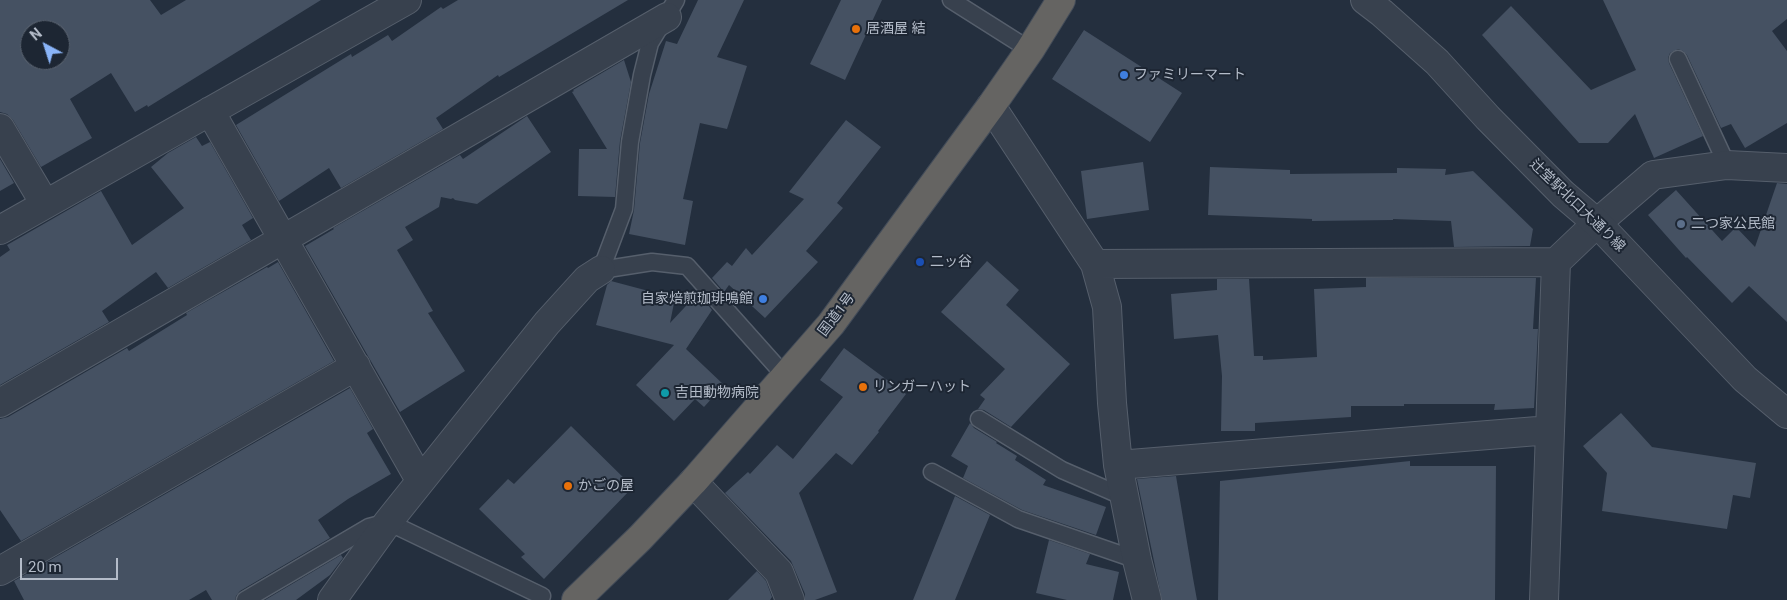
<!DOCTYPE html>
<html>
<head>
<meta charset="utf-8">
<style>
  body { margin:0 }
  #map { position:relative; width:1787px; height:600px; overflow:hidden; background:#242f3e; font-family:Roboto,sans-serif }
  canvas { display:block }
  .north { position:absolute; left:20px; top:20px; width:50px; height:50px; box-sizing:border-box; background:#1d2633; border:1px solid #59626f; border-radius:50%; rotate:320deg; font-size:14px; font-weight:700; line-height:20px; text-align:center; color:#b4bcc9 }
  .north::after { content:''; display:block; margin:auto; width:18px; height:22px; background:#8ab4f8; clip-path:polygon(50% 0,100% 100%,50% 72%,0 100%) }
  .scale { position:absolute; left:20px; top:558px; width:98px; height:22px; box-sizing:border-box; border:2px solid #b4bcc9; border-top:0; padding-left:6px; font-size:15px; line-height:18px; white-space:nowrap; color:#b4bcc9; -webkit-text-stroke:4px #1d2633; paint-order:stroke }
</style>
</head>
<body>
<div id="map">
<canvas width="1787" height="600"></canvas>
<div class="north">N</div>
<div class="scale">20 m</div>
</div>
<script>
const context = document.querySelector('canvas').getContext('2d');
context.lineJoin = 'round';
function fillPath(path, color) { context.fillStyle = color; context.fill(path, 'evenodd'); }
const poly = rows => new Path2D(rows.map(r => 'M' + r).join(''));
function trace(path, color, width, dash) { context.strokeStyle = color; context.lineWidth = width; context.lineCap = dash ? 'butt' : 'round'; context.setLineDash(dash || []); context.stroke(path); }
function label(font, color, halo, rows, align = 'center') {
  context.font = font + ' Roboto,"Noto Sans JP",sans-serif'; context.lineWidth = 4; context.setLineDash([]); context.textBaseline = 'middle'; context.strokeStyle = halo; context.fillStyle = color; for (const [text, x, y, turn = 0] of rows) {
    context.save(); context.translate(x, y); context.rotate((+turn || 0) * Math.PI / 180); context.textAlign = isNaN(turn) ? turn : align; if (halo) context.strokeText(text, 0, 0); context.fillText(text, 0, 0); context.restore();
  }
}
const building = poly([
  [0,0,150,0,161,15,186,0,321,0,148,107,147,105,135,112,111,73,70,99,92,138,41,167,13,120,7,114,0,112],
  [30,30,60,30,60,60,30,60],
  [458,0,628,0,499,77,498,75,436,118,443,129,341,188,329,168,279,201,236,125,351,54,352,57,388,35,392,41,441,7,443,9],
  [698,0,744,0,717,57,747,66,727,129,700,123,683,199,693,201,685,245,629,234,634,210,640,143,649,94,666,41,677,44],
  [841,0,882,0,845,80,810,64],
  [1603,0,1787,0,1787,19,1772,31,1787,51,1787,123,1745,148,1731,124,1721,128,1687,55,1683,51,1678,49,1670,53,1668,58,1669,63,1703,136,1654,158,1635,114,1608,143,1579,143,1482,35,1511,6,1591,90,1636,70],
  [1084,30,1182,93,1150,142,1052,79],
  [624,60,631,82,620,141,615,197,578,196,579,149,607,149,572,92,574,91,573,90],
  [527,116,551,152,477,204,455,200,453,198,451,199,441,197,439,207,405,227,413,240,397,250,433,311,428,313,465,371,400,412,305,246,334,229,333,228,460,155,463,159],
  [846,120,881,147,837,203,843,208,806,251,818,262,765,318,729,285,724,292,712,278,727,262,732,266,746,248,752,255,804,199,789,192],
  [196,137,202,146,210,142,253,218,242,225,251,240,168,288,156,272,102,311,109,322,0,385,0,257,10,250,7,245,101,191,132,245,184,208,151,167,168,153],
  [0,159,14,183,0,191],
  [1143,162,1149,210,1087,219,1081,171],
  [1210,167,1290,170,1290,174,1397,173,1397,168,1446,169,1445,175,1473,171,1533,229,1530,246,1454,247,1451,221,1393,219,1393,220,1312,221,1312,219,1208,215],
  [1777,183,1787,184,1787,322,1749,286,1732,303,1687,257,1686,258,1648,215,1676,190,1722,241,1736,227,1755,247],
  [987,261,1019,290,1006,305,1070,364,1011,427,984,410,978,409,985,399,980,395,1005,369,941,312],
  [278,262,334,361,21,541,0,510,0,419,8,417,127,348,129,351,187,315,186,313,267,267,268,268],
  [1366,278,1536,278,1533,329,1538,329,1534,408,1494,410,1495,404,1404,404,1404,406,1351,406,1351,417,1255,423,1255,431,1221,431,1222,376,1218,335,1174,339,1171,294,1217,290,1217,279,1249,279,1254,356,1263,356,1263,360,1317,357,1314,289,1366,287],
  [611,281,675,298,670,323,698,293,712,310,686,349,724,385,704,407,695,399,674,421,636,385,674,345,596,325,607,285],
  [844,348,906,394,878,431,879,432,852,465,836,453,799,493,837,592,815,600,805,600,805,594,791,561,725,493,748,472,750,474,777,445,793,459,843,397,820,380],
  [350,388,373,429,367,433,391,474,348,499,318,520,330,538,240,591,236,596,235,600,212,600,206,590,189,600,24,600,14,581],
  [1621,413,1652,447,1756,463,1750,498,1733,495,1727,529,1602,511,1607,473,1583,446],
  [970,423,974,428,997,442,996,443,1017,456,1015,460,1046,480,1043,485,1106,507,1096,535,1022,510,963,478,968,466,951,456],
  [571,426,633,487,544,579,521,557,525,554,479,509,508,479,514,484],
  [1410,461,1410,466,1496,466,1495,600,1218,600,1220,481],
  [1176,476,1193,578,1197,600,1162,600,1137,479],
  [955,496,990,515,955,600,913,600],
  [1049,540,1090,554,1086,564,1119,572,1113,600,1067,600,1036,593],
  [341,555,343,558,330,575,296,600,265,600],
  [757,571,766,581,772,597,770,600,728,600]
]);
const service = poly([
  [676,0,650,43,642,75,630,142,624,209,601,270,652,262,687,266,786,377],
  [951,0,1030,50],
  [1678,59,1727,165],
  [979,419,1062,470,1124,497],
  [932,472,1018,519,1137,560],
  [245,600,369,527,388,522,542,596]
]);
const minor = poly([
  [991,106,1095,264,1107,307,1112,403,1118,465,1137,560,1147,600],
  [210,111,420,480],
  [0,128,45,204],
  [0,230,407,0],
  [1095,264,1556,262,1597,223,1653,175,1727,165,1787,168],
  [0,403,667,17],
  [1118,465,1550,430],
  [693,482,779,572,790,600],
  [0,571,356,366],
  [332,600,388,522,547,323,587,279,601,270],
  [1544,600,1556,262]
]);
const tertiary = poly([
  [1365,0,1382,13,1437,62,1488,118,1563,194,1597,223,1745,379,1787,414]
]);
const trunk = poly([
  [576,600,640,538,693,482,831,324,991,106,1030,50,1061,0]
]);
const markers = [
  [856,29,5,"#e8710a"],
  [1124,75,5,"#3f7fe0"],
  [1681,224,5,"#5c6f8a"],
  [920,262,5,"#1a4fb4"],
  [763,299,5,"#3f7fe0"],
  [863,387,5,"#e8710a"],
  [665,393,5,"#0f9aa8"],
  [568,486,5,"#e8710a"]
];
const poiNames = [
  ["居酒屋 結",866,29],
  ["ファミリーマート",1134,75],
  ["二つ家公民館",1691,224],
  ["二ッ谷",930,262],
  ["自家焙煎珈琲鳴館",753,299,"right"],
  ["リンガーハット",873,387],
  ["吉田動物病院",675,393],
  ["かごの屋",578,486]
];
const streetNames = [
  ["辻堂駅北口大通り線",1577,206,44],
  ["国道1号",837,315,-53]
];
fillPath(building, '#455162');
trace(service, '#565f6c', 19);
trace(minor, '#565f6c', 30);
trace(tertiary, '#565f6c', 30);
trace(trunk, '#434c59', 30);
trace(service, '#38414e', 16);
trace(minor, '#38414e', 28);
trace(tertiary, '#38414e', 28);
trace(trunk, '#656462', 28);
for (const [x, y, r, color] of markers) { const dot = new Path2D(); dot.arc(x, y, r, 0, 2 * Math.PI); context.fillStyle = color; context.fill(dot); trace(dot, '#1d2633', 2); }
label('14px', '#b4bcc9', '#1d2633', poiNames, 'left');
label('14px', '#b4bcc9', '#1d2633', streetNames);
</script>
</body>
</html>
